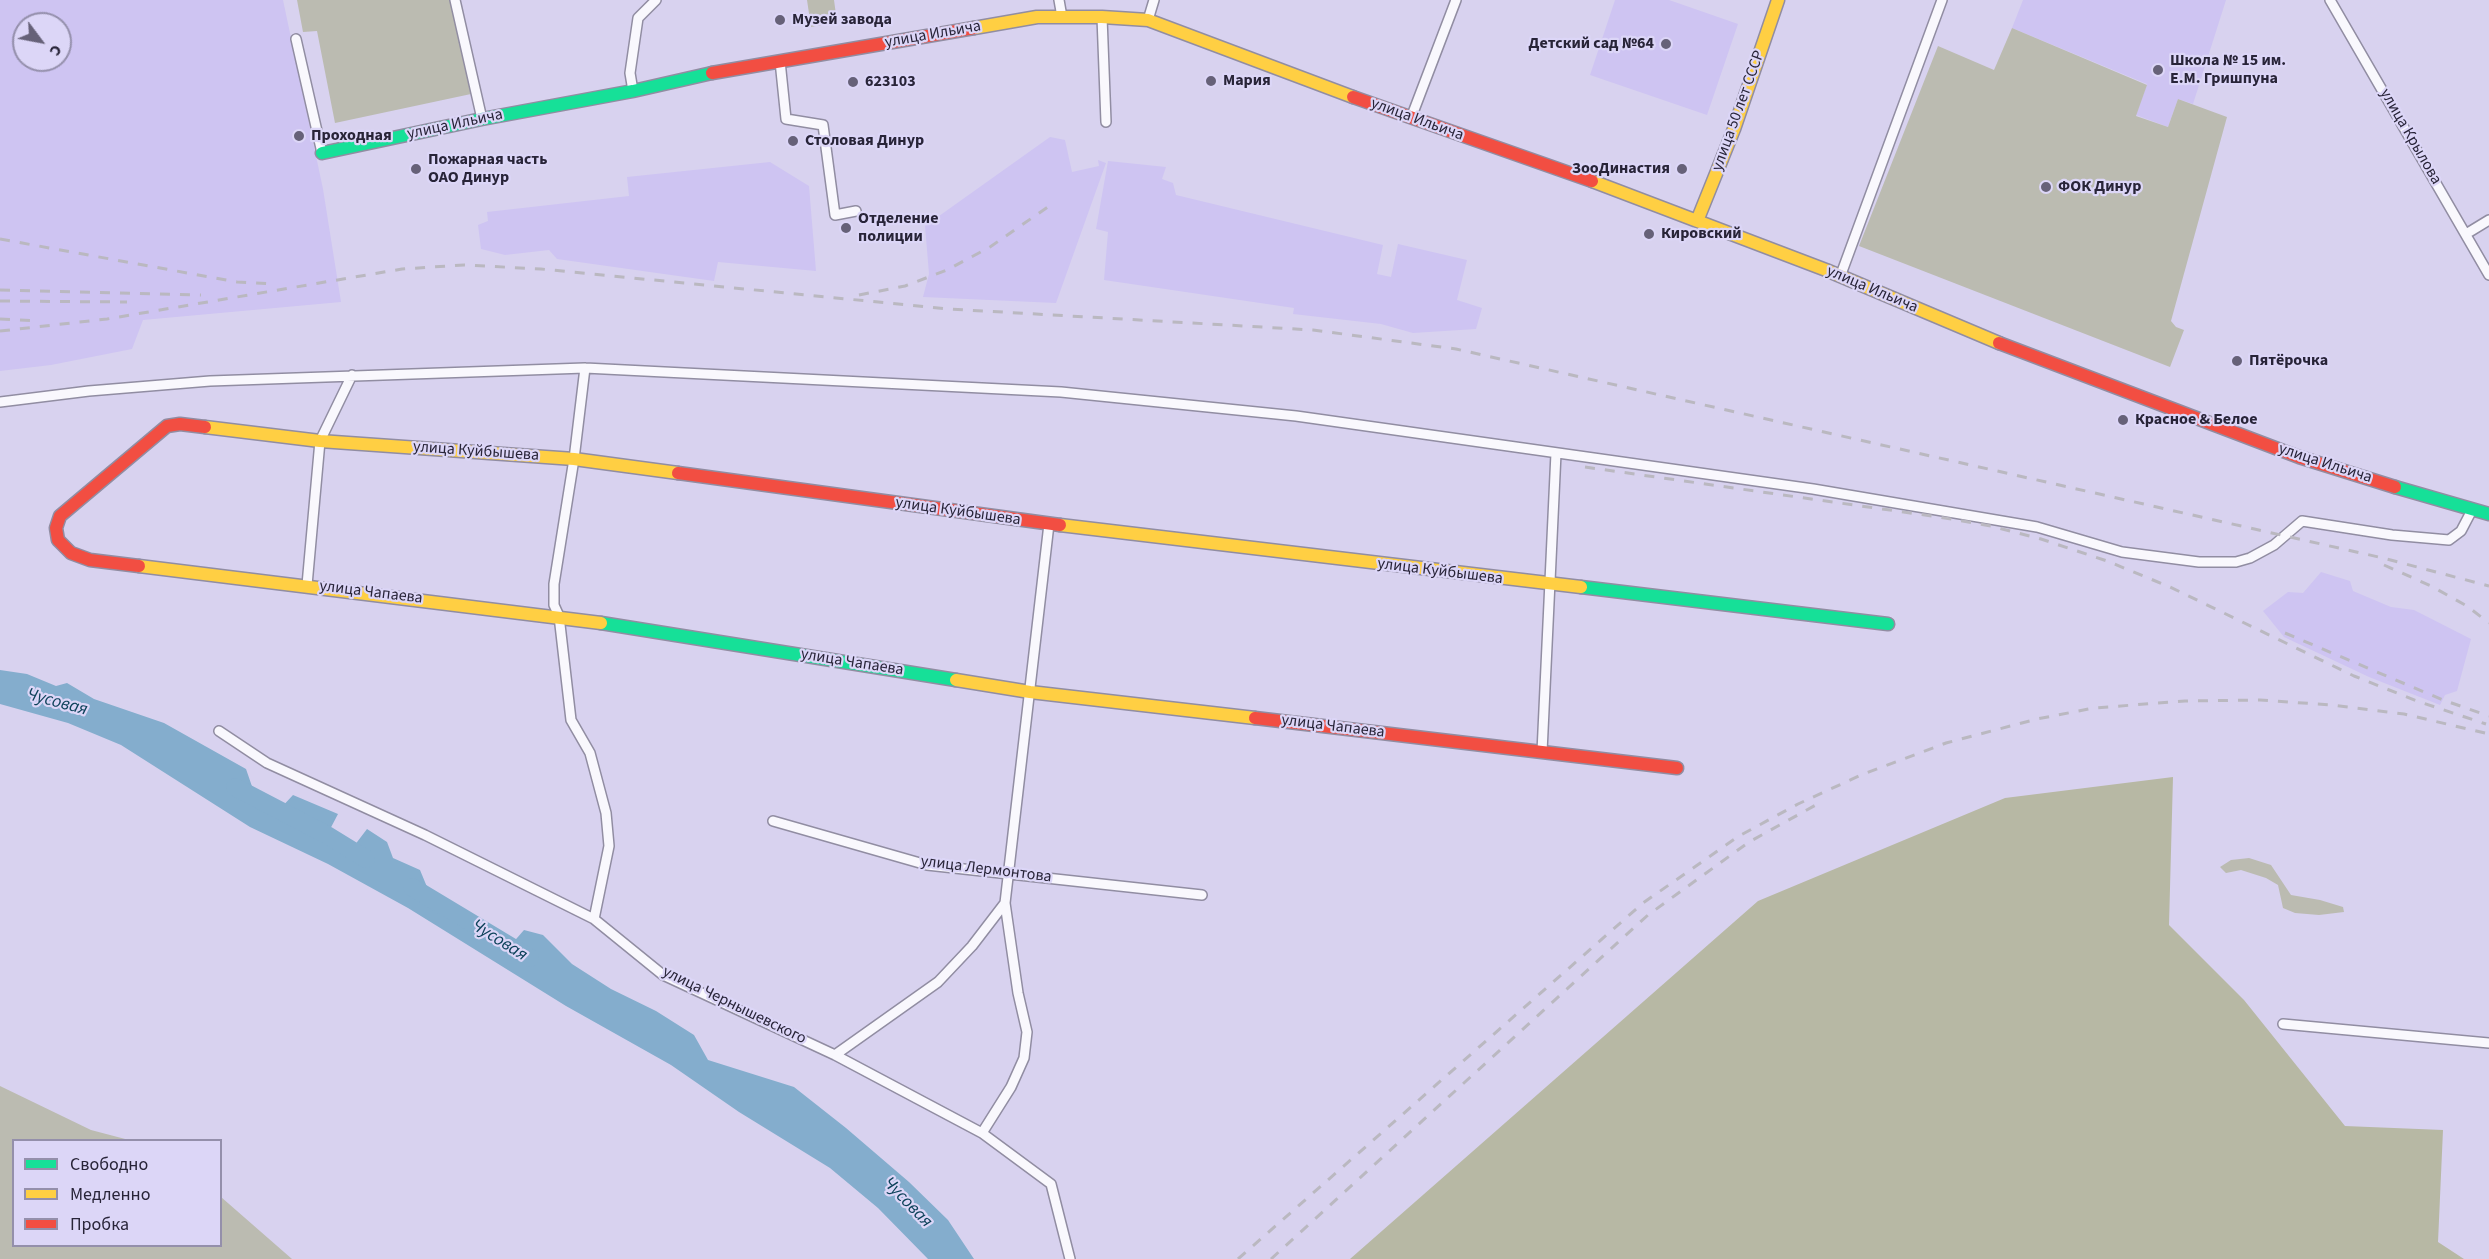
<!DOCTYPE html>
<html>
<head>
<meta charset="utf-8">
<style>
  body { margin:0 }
  #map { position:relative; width:2489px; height:1259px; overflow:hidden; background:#d8d2ef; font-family:"Source Sans 3",sans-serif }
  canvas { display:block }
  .legend { position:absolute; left:12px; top:1139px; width:210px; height:108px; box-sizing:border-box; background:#dcd6f7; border:2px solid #948fab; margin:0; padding:8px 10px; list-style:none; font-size:18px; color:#282438 }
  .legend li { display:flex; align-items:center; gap:12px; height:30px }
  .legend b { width:30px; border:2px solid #948fab }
  .north { position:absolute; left:12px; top:12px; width:60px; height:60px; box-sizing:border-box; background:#dcd6f7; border:2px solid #948fab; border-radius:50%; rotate:122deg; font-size:16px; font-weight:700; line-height:24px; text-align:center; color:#282438 }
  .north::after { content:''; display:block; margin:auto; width:21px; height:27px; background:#666178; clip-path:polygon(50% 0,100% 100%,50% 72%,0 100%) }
</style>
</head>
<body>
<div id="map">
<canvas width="2489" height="1259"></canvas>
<ul class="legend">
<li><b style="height:8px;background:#16e098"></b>Свободно</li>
<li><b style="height:8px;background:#ffcf43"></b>Медленно</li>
<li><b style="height:8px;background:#f24e42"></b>Пробка</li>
</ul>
<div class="north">С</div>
</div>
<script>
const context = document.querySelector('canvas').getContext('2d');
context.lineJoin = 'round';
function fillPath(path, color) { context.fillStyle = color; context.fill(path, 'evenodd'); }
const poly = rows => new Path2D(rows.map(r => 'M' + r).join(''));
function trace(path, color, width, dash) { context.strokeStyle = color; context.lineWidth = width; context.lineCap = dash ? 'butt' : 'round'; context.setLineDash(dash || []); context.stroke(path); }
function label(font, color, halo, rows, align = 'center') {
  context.font = font + ' "Source Sans 3",sans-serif'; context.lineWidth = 4.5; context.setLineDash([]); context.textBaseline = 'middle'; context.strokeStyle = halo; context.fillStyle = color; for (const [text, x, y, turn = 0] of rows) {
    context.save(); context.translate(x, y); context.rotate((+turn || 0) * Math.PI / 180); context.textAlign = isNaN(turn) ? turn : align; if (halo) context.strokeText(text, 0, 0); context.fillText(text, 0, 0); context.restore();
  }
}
const built = poly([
  [0,0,283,0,323,189,341,302,143,320,132,349,51,365,0,371],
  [24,24,60,24,60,60,24,60],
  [1615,0,1669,0,1738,24,1707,115,1590,75],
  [2023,0,2226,0,2193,104,2178,99,2168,127,2136,115,2147,84,2012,28],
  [1050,137,1065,140,1072,172,1099,166,1098,160,1106,163,1056,303,923,297,929,274,925,226],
  [1108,161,1166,167,1162,179,1173,183,1176,195,1383,245,1377,274,1391,277,1398,244,1467,260,1457,300,1482,308,1476,329,1413,333,1381,324,1293,314,1294,308,1104,280,1108,232,1096,229],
  [770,162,809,186,816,271,718,262,714,281,557,259,549,250,505,255,481,249,478,225,488,221,487,212,629,196,627,177],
  [2321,572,2350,581,2353,591,2391,607,2414,610,2471,639,2457,691,2445,695,2440,705,2369,677,2284,637,2263,611,2288,592,2303,593]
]);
const green = poly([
  [297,0,450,0,471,94,335,123,317,31,303,32],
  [807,0,834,0,837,22,811,27],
  [2012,28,2147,85,2136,116,2168,127,2178,99,2227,117,2171,321,2176,327,2184,330,2170,367,1859,246,1938,46,1994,70],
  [2249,858,2271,865,2291,895,2320,900,2343,907,2344,912,2319,915,2295,913,2283,908,2278,885,2266,878,2241,870,2226,873,2220,867,2231,860],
  [0,1086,91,1130,129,1140,14,1140,14,1246,220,1246,221,1197,292,1259,0,1259]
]);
const forest = poly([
  [2173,777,2169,925,2244,1000,2345,1126,2443,1130,2438,1242,2464,1259,1350,1259,1758,901,2005,798]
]);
const water = poly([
  [0,670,27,674,56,686,67,683,94,699,164,723,246,769,256,798,279,810,293,795,338,814,327,835,351,850,367,829,387,842,393,858,420,870,432,899,510,946,524,930,543,935,572,964,611,989,656,1011,694,1035,708,1060,794,1087,846,1128,909,1182,948,1220,974,1259,928,1259,878,1208,830,1168,739,1112,671,1065,566,1006,408,908,328,864,250,827,121,745,68,723,0,704]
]);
const river = poly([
  [235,787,327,835,366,859],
  [412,887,530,958]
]);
const street = poly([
  [455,0,482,119],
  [1059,0,1062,17],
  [2330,0,2489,275],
  [1102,17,1106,122],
  [1148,20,1154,0],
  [296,39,322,153],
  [780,61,786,119,823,125,835,215,856,211],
  [633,91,630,73,638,18,656,0],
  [1411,118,1456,0],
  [2466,234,2489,220],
  [1840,277,1942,0],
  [585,368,574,459,554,584,554,605,559,616,571,720,590,753,606,813,609,846,594,919],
  [0,402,89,391,210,381,585,368,1061,392,1296,416,1813,489,2037,527,2122,552,2199,562,2236,562,2250,558,2274,545,2302,521,2392,535,2449,540,2461,531,2472,510],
  [307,585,320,441,352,375],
  [219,731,267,763,425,835,594,919,663,975,835,1055,982,1133,1051,1184,1070,1259],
  [1542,752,1556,453],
  [773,821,927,865,1202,895],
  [2283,1024,2489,1043],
  [835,1055,938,982,972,946,1005,903,1049,524],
  [982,1133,1011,1087,1024,1058,1027,1032,1018,993,1005,903]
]);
const fast = poly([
  [322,153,482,119,633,91,712,73],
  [2395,487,2489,514],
  [1581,587,1888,624],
  [601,623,956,680]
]);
const slow = poly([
  [974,28,1037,17,1102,17,1148,20,1353,97],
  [1592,181,1826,270,1999,343],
  [1697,221,1734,129,1778,0],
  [205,427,320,441,574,459,678,473],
  [1060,525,1581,587],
  [139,566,601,623],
  [956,680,1030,692,1255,718]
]);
const jam = poly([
  [712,73,974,28],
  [1353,97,1592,181],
  [1999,343,2299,457,2395,487],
  [678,473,1060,525],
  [139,566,90,560,71,553,58,540,56,528,60,516,167,426,180,424,205,427],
  [1255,718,1677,768]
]);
const rail = poly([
  [0,239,237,282,273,284],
  [0,290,201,295],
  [859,295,905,286,947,270,990,247,1055,202],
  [0,301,127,302],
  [0,319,39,321],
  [0,331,107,319,402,269,464,265,541,269,949,309,1313,330,1456,349,2383,558,2489,586],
  [1585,467,1939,517,1991,526,2041,539,2107,561,2170,587,2354,676,2417,701,2486,724],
  [2384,565,2431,586,2467,606,2489,623],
  [2285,633,2443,700,2489,716],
  [1238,1259,1643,903,1739,836,1798,804,1861,775,1946,743,2037,719,2094,708,2185,701,2260,700,2332,705,2404,714,2489,734],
  [1271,1259,1648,915,1749,842,1823,801]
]);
const markers = [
  [780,20,6,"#666178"],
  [1666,44,6,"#666178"],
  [2158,70,6,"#666178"],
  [1211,81,6,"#666178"],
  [853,82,6,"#666178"],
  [299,136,6,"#666178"],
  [793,141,6,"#666178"],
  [416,169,6,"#666178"],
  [1682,169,6,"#666178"],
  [2046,187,6,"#666178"],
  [846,228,6,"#666178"],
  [1649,234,6,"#666178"],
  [2237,361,6,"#666178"],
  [2123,420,6,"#666178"]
];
const poiNames = [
  ["Музей завода",792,20],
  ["Детский сад №64",1654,44,"right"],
  ["Школа № 15 им.",2170,61],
  ["Е.М. Гришпуна",2170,79],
  ["Мария",1223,81],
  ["623103",865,82],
  ["Проходная",311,136],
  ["Столовая Динур",805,141],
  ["Пожарная часть",428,160],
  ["ОАО Динур",428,178],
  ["ЗооДинастия",1670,169,"right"],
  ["ФОК Динур",2058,187],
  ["Отделение",858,219],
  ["полиции",858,237],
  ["Кировский",1661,234],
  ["Пятёрочка",2249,361],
  ["Красное & Белое",2135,420]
];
const streetNames = [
  ["улица Ильича",933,35,-10],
  ["улица 50 лет СССР",1739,111,-70],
  ["улица Ильича",1417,120,20],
  ["улица Ильича",455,125,-12],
  ["улица Крылова",2410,137,60],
  ["улица Ильича",1872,290,23],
  ["улица Куйбышева",476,452,4],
  ["улица Ильича",2325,464,18],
  ["улица Куйбышева",958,512,8],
  ["улица Куйбышева",1440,572,7],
  ["улица Чапаева",371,593,7],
  ["улица Чапаева",852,663,9],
  ["улица Чапаева",1333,727,7],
  ["улица Лермонтова",986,870,7],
  ["улица Чернышевского",734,1006,26]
];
const waterNames = [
  ["Чусовая",57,703,15],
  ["Чусовая",499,941,32],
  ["Чусовая",907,1203,46]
];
fillPath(built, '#cec4f2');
fillPath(green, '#bbbbb1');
fillPath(forest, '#b7b8a4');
fillPath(water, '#84adcd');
trace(river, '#84adcd', 18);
trace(street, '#918da2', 12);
trace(fast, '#918da2', 15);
trace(slow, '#918da2', 15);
trace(jam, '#918da2', 15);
trace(street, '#f9f8fd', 9);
trace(fast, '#16e098', 12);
trace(slow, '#ffcf43', 12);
trace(jam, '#f24e42', 12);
trace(rail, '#bab8c0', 3, [10, 10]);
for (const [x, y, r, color] of markers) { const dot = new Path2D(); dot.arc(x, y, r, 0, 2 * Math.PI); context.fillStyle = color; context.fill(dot); trace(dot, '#dcd6f7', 2); }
label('bold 16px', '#282438', '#dcd6f7', poiNames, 'left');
label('16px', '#282438', '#dcd6f7', streetNames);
label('italic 18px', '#0c4159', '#dcd6f7', waterNames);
</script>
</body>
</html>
